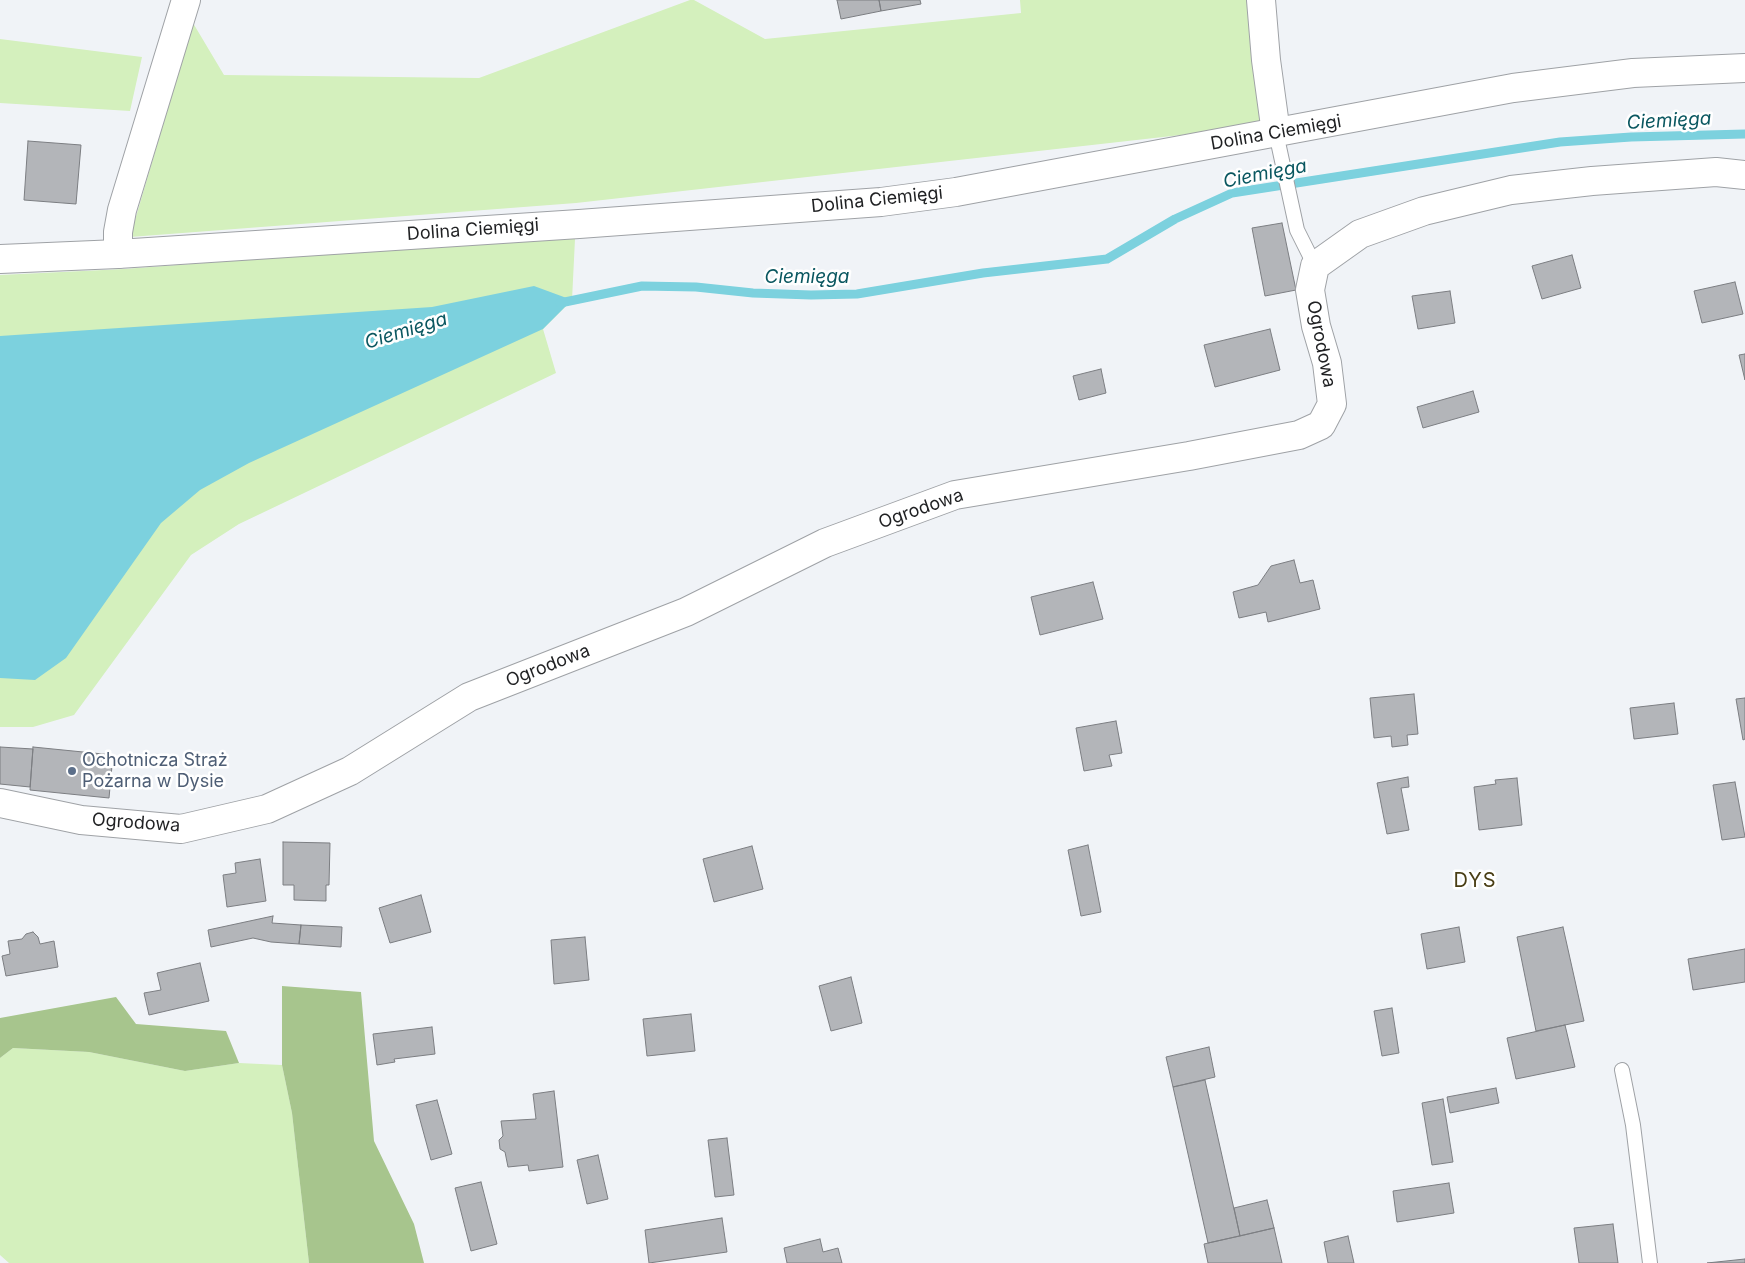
<!DOCTYPE html>
<html>
<head>
<meta charset="utf-8">
<style>
  body { margin:0 }
  canvas { display:block; background:#f0f3f7 }
</style>
</head>
<body>
<canvas width="1745" height="1263"></canvas>
<script>
const context = document.querySelector('canvas').getContext('2d');
context.lineJoin = 'round';
function fillPath(path, color) { context.fillStyle = color; context.fill(path, 'evenodd'); }
const poly = rows => new Path2D(rows.map(r => 'M' + r).join(''));
function trace(path, color, width, dash) { context.strokeStyle = color; context.lineWidth = width; context.lineCap = dash ? 'butt' : 'round'; context.setLineDash(dash || []); context.stroke(path); }
function label(font, color, halo, rows, align = 'center') {
  context.font = font + ' Inter,sans-serif'; context.lineWidth = 5; context.setLineDash([]); context.textBaseline = 'middle'; context.strokeStyle = halo; context.fillStyle = color; for (const [text, x, y, turn = 0] of rows) {
    context.save(); context.translate(x, y); context.rotate((+turn || 0) * Math.PI / 180); context.textAlign = isNaN(turn) ? turn : align; if (halo) context.strokeText(text, 0, 0); context.fillText(text, 0, 0); context.restore();
  }
}
const green = poly([
  [690,0,694,0,765,39,1021,13,1020,0,1248,0,1261,126,576,203,130,237,193,23,224,75,479,78],
  [0,39,142,57,130,111,0,103],
  [575,239,572,300,543,329,556,373,239,524,191,555,74,715,33,727,0,727,0,275,124,269,513,240],
  [13,1048,89,1052,185,1071,239,1063,282,1065,292,1113,309,1263,9,1263,0,1255,0,1058]
]);
const forest = poly([
  [282,986,361,992,374,1141,414,1224,424,1263,309,1263,292,1113,282,1065],
  [116,997,136,1024,226,1031,239,1063,185,1071,89,1052,13,1048,0,1058,0,1018]
]);
const water = poly([
  [534,286,572,300,543,329,249,463,200,490,161,523,66,658,35,680,0,678,0,336,432,307]
]);
const stream = poly([
  [560,303,642,286,696,287,753,293,811,295,857,294,983,273,1107,259,1175,219,1232,193,1560,142,1631,137,1745,134]
]);
const building = poly([
  [837,0,879,0,881,11,841,19,837,0],
  [879,0,920,0,921,4,881,11,879,0],
  [28,141,81,145,76,204,24,200,28,141],
  [1282,223,1296,290,1265,296,1252,228,1282,223],
  [1572,255,1581,288,1542,299,1532,266,1572,255],
  [1735,282,1743,314,1702,323,1694,291,1735,282],
  [1450,291,1455,323,1418,329,1412,296,1450,291],
  [1270,329,1280,370,1215,387,1204,345,1270,329],
  [1745,354,1745,380,1739,355,1745,354],
  [1101,369,1106,393,1079,400,1073,376,1101,369],
  [1473,391,1479,412,1423,428,1417,407,1473,391],
  [1294,560,1300,583,1313,580,1320,609,1268,622,1266,612,1239,618,1233,592,1258,585,1271,566,1294,560],
  [1093,582,1103,619,1040,635,1031,597,1093,582],
  [1414,694,1418,734,1407,735,1408,745,1392,747,1391,736,1374,738,1370,698,1414,694],
  [1745,698,1745,739,1743,740,1736,699,1745,698],
  [1674,703,1678,734,1634,739,1630,708,1674,703],
  [1116,721,1122,753,1109,755,1112,766,1084,771,1076,728,1116,721],
  [0,747,33,749,30,787,0,784,0,747],
  [33,747,113,755,109,798,30,790,33,747],
  [1408,777,1409,787,1401,788,1409,830,1387,834,1377,783,1408,777],
  [1517,778,1522,825,1479,830,1474,787,1496,784,1495,780,1517,778],
  [1735,782,1745,837,1722,840,1713,785,1735,782],
  [283,842,330,843,329,885,326,885,326,901,294,900,294,885,283,885,283,842],
  [1088,845,1101,912,1081,916,1068,850,1088,845],
  [752,846,763,889,714,902,703,859,752,846],
  [260,859,266,901,227,907,223,875,236,873,235,863,260,859],
  [421,895,431,932,390,943,379,908,421,895],
  [273,916,272,923,301,925,299,944,271,942,253,938,211,947,208,930,273,916],
  [301,925,342,927,341,947,299,944,301,925],
  [1459,927,1465,962,1427,969,1421,934,1459,927],
  [1563,927,1584,1021,1536,1031,1517,937,1563,927],
  [33,932,38,937,40,944,54,941,58,967,6,976,2,956,10,954,8,941,22,939,26,934,33,932],
  [585,937,589,980,554,984,551,940,585,937],
  [1745,949,1745,982,1693,990,1688,959,1745,949],
  [200,963,209,1001,149,1015,144,993,161,990,157,973,200,963],
  [851,977,862,1023,831,1031,819,986,851,977],
  [1392,1008,1399,1053,1382,1056,1374,1011,1392,1008],
  [691,1014,695,1051,647,1056,643,1019,691,1014],
  [1565,1025,1575,1067,1516,1079,1507,1038,1565,1025],
  [432,1027,435,1054,394,1059,395,1062,377,1065,373,1034,432,1027],
  [1209,1047,1215,1077,1173,1087,1166,1057,1209,1047],
  [1205,1080,1240,1236,1208,1243,1173,1087,1205,1080],
  [1496,1088,1499,1103,1450,1113,1447,1097,1496,1088],
  [554,1091,563,1167,529,1171,528,1165,508,1167,505,1152,500,1149,499,1140,503,1136,501,1121,536,1119,533,1094,554,1091],
  [1443,1099,1453,1162,1432,1165,1422,1103,1443,1099],
  [437,1100,452,1154,431,1160,416,1105,437,1100],
  [727,1138,734,1195,715,1197,708,1140,727,1138],
  [598,1155,608,1199,587,1204,577,1160,598,1155],
  [481,1182,497,1244,471,1251,455,1188,481,1182],
  [1449,1183,1454,1213,1397,1222,1393,1191,1449,1183],
  [1267,1200,1274,1228,1240,1236,1234,1208,1267,1200],
  [722,1218,727,1252,649,1263,645,1230,722,1218],
  [1613,1224,1618,1263,1579,1263,1574,1228,1613,1224],
  [1274,1228,1282,1263,1208,1263,1204,1244,1274,1228],
  [1348,1236,1354,1263,1328,1263,1324,1242,1348,1236],
  [820,1239,823,1252,838,1248,842,1263,787,1263,784,1248,820,1239],
  [1745,1259,1745,1263,1707,1263,1745,1259]
]);
const service = poly([
  [1276,133,1297,230,1315,266],
  [1622,1070,1633,1125,1650,1263]
]);
const minor = poly([
  [1261,0,1266,60,1276,133],
  [118,254,118,232,122,210,186,0],
  [0,803,81,820,181,829,267,809,350,771,469,697,686,612,825,543,955,495,1189,456,1299,435,1321,425,1332,404,1327,363,1316,326,1310,290,1315,266,1360,234,1424,211,1511,190,1592,181,1716,172,1745,175]
]);
const tertiary = poly([
  [0,259,118,254,579,224,881,202,956,192,1513,88,1633,73,1745,68]
]);
const markers = [
  [72,771,5,"#5c6f8a"]
];
const streetNames = [
  ["Dolina Ciemięgi",1276,133,-10],
  ["Dolina Ciemięgi",877,200,-6],
  ["Dolina Ciemięgi",473,230,-4],
  ["Ogrodowa",1321,344,79],
  ["Ogrodowa",921,509,-19],
  ["Ogrodowa",548,666,-21],
  ["Ogrodowa",136,823,4]
];
const serviceNames = [
  ["Ochotnicza Straż",82,761],
  ["Pożarna w Dysie",82,782]
];
const waterNames = [
  ["Ciemięga",1669,121,-3],
  ["Ciemięga",1265,174,-11],
  ["Ciemięga",807,277],
  ["Ciemięga",406,331,-17]
];
const quarterNames = [
  ["DYS",1475,881]
];
fillPath(green, '#d4f0bd');
fillPath(forest, '#a7c58d');
fillPath(water, '#7cd1de');
trace(stream, '#7cd1de', 9);
fillPath(building, '#b3b5b9');
trace(building, '#7c7e82', 1);
trace(service, '#9fa2a6', 16);
trace(minor, '#9fa2a6', 30);
trace(tertiary, '#9fa2a6', 30);
trace(service, '#fff', 14);
trace(minor, '#fff', 28);
trace(tertiary, '#fff', 28);
for (const [x, y, r, color] of markers) { const dot = new Path2D(); dot.arc(x, y, r, 0, 2 * Math.PI); context.fillStyle = color; context.fill(dot); trace(dot, '#fff', 2); }
label('18px', '#1f2022', '#fff', streetNames);
label('18px', '#4e5e75', '#fff', serviceNames, 'left');
label('italic 19px', '#0a5760', '#fff', waterNames);
context.letterSpacing = '1px';
label('20px', '#493e15', '#fff', quarterNames);
context.letterSpacing = '0px';
</script>
</body>
</html>
